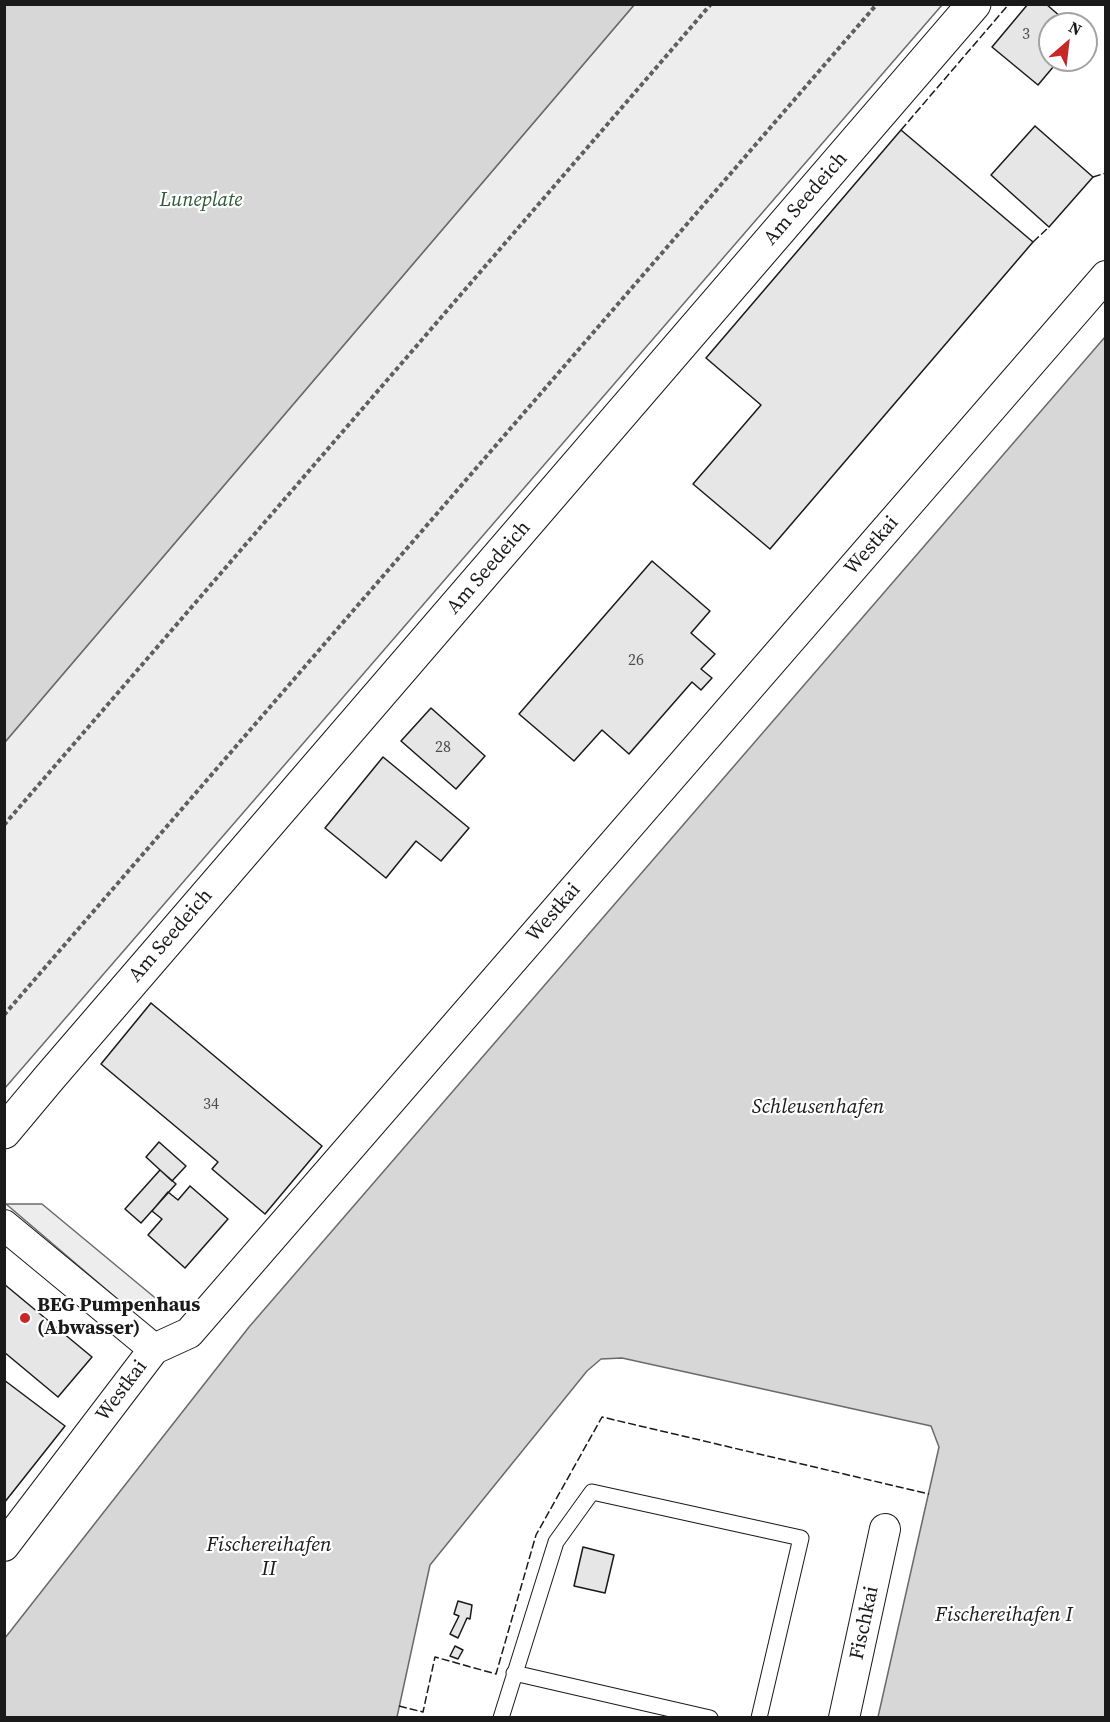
<!DOCTYPE html>
<html>
<head>
<meta charset="utf-8">
<style>
  body { margin:0 }
  #map { position:relative; width:1110px; height:1722px; overflow:hidden; background:#fff; font-family:"Source Serif 4",serif }
  canvas { display:block }
  .frame { position:absolute; inset:0; border:6px solid #1a1a1a; pointer-events:none }
  .north { position:absolute; left:1038px; top:12px; width:60px; height:60px; box-sizing:border-box; background:#fff; border:2px solid #a3a3a3; border-radius:50%; rotate:28deg; font-size:16px; font-weight:700; line-height:24px; text-align:center; color:#1a1a1a }
  .north::after { content:''; display:block; margin:auto; width:21px; height:27px; background:#c62828; clip-path:polygon(50% 0,100% 100%,50% 72%,0 100%) }
</style>
</head>
<body>
<div id="map">
<canvas width="1110" height="1722"></canvas>
<div class="frame"></div>
<div class="north">N</div>
</div>
<script>
const context = document.querySelector('canvas').getContext('2d');
context.lineJoin = 'round';
function fillPath(path, color) { context.fillStyle = color; context.fill(path, 'evenodd'); }
const poly = rows => new Path2D(rows.map(r => 'M' + r).join(''));
function trace(path, color, width, dash) { context.strokeStyle = color; context.lineWidth = width; context.lineCap = dash ? 'butt' : 'round'; context.setLineDash(dash || []); context.stroke(path); }
function label(font, color, halo, rows, align = 'center') {
  context.font = font + ' "Source Serif 4",serif'; context.lineWidth = 4.5; context.setLineDash([]); context.textBaseline = 'middle'; context.strokeStyle = halo; context.fillStyle = color; for (const [text, x, y, turn = 0] of rows) {
    context.save(); context.translate(x, y); context.rotate((+turn || 0) * Math.PI / 180); context.textAlign = isNaN(turn) ? turn : align; if (halo) context.strokeText(text, 0, 0); context.fillText(text, 0, 0); context.restore();
  }
}
const built = poly([
  [634,5,942,5,5,1088,5,742,634,5],
  [6,1204,42,1204,165,1306,128,1308,6,1204]
]);
const water = poly([
  [5,4,634,5,5,742,4,5,5,4],
  [1105,337,1105,1717,878,1717,939,1447,931,1426,622,1358,601,1359,587,1371,430,1565,397,1717,5,1717,5,1638,249,1327,1105,337]
]);
const building = poly([
  [1028,4,1046,4,1069,24,1050,24,1050,60,1059,60,1038,85,992,47,1028,4],
  [1035,126,1093,177,1049,227,991,175,1035,126],
  [901,130,1033,242,770,549,693,484,761,405,706,358,901,130],
  [652,561,710,611,691,633,715,654,701,669,712,678,701,690,692,682,629,754,602,730,574,761,519,714,652,561],
  [431,708,485,756,456,789,401,741,431,708],
  [383,757,469,828,441,861,416,841,386,878,325,828,383,757],
  [151,1003,322,1146,265,1214,212,1169,218,1162,101,1064,151,1003],
  [159,1142,186,1166,172,1181,146,1157,159,1142],
  [160,1170,176,1184,141,1223,125,1209,160,1170],
  [190,1186,228,1219,185,1268,148,1235,162,1219,152,1211,168,1192,178,1200,190,1186],
  [4,1284,92,1357,58,1397,4,1352,4,1284],
  [4,1380,65,1426,4,1503,4,1380],
  [583,1547,614,1555,605,1593,574,1586,583,1547],
  [458,1601,472,1605,470,1619,467,1618,458,1638,450,1634,459,1616,454,1614,458,1601],
  [455,1646,463,1650,458,1659,450,1656,455,1646]
]);
const path = poly([
  [4,825,711,4],
  [4,1015,877,4]
]);
const lane = poly([
  [514,1673,710,1718],
  [501,1718,556,1542,592,1492,801,1538,759,1718]
]);
const street = poly([
  [4,1225,154,1349],
  [4,1546,154,1349,189,1333,1106,276],
  [844,1718,885,1529]
]);
const secondary = poly([
  [4,1132,50,1077,974,4]
]);
const fence = poly([
  [901,130,1009,4],
  [1093,177,1106,173],
  [1033,242,1049,227],
  [399,1706,423,1712,435,1657,496,1674,536,1535,602,1417,929,1494]
]);
const markers = [
  [25,1318,6,"#c62828"]
];
const numberNames = [
  ["3",1026,35],
  ["26",636,661],
  ["28",443,748],
  ["34",211,1105]
];
const streetNames = [
  ["Am Seedeich",806,199,-49],
  ["Westkai",872,546,-49],
  ["Am Seedeich",489,568,-49],
  ["Westkai",554,913,-49],
  ["Am Seedeich",171,936,-49],
  ["Westkai",122,1391,-53],
  ["Fischkai",865,1623,-78]
];
const parkNames = [
  ["Luneplate",201,201]
];
const poiNames = [
  ["BEG Pumpenhaus",37,1306],
  ["(Abwasser)",37,1329]
];
const waterNames = [
  ["Schleusenhafen",818,1108],
  ["Fischereihafen",269,1546],
  ["II",269,1570],
  ["Fischereihafen I",1004,1616]
];
fillPath(built, '#ededed');
trace(built, '#6a6a6a', 1.5);
fillPath(water, '#d7d7d7');
trace(water, '#6a6a6a', 1.5);
fillPath(building, '#e6e6e6');
trace(building, '#1a1a1a', 1.5);
trace(lane, '#1a1a1a', 17);
trace(street, '#1a1a1a', 32);
trace(secondary, '#1a1a1a', 35);
trace(path, '#5f5f5f', 4, [4.5, 3]);
trace(lane, '#fff', 15);
trace(street, '#fff', 30);
trace(secondary, '#fff', 33);
trace(fence, '#1a1a1a', 1.5, [8, 3]);
for (const [x, y, r, color] of markers) { const dot = new Path2D(); dot.arc(x, y, r, 0, 2 * Math.PI); context.fillStyle = color; context.fill(dot); trace(dot, '#fff', 2); }
label('16px', '#4d4d4d', null, numberNames);
label('20px', '#1a1a1a', '#fff', streetNames);
label('italic 20px', '#2b5a34', '#fff', parkNames);
label('bold 20px', '#1a1a1a', '#fff', poiNames, 'left');
label('italic 21px', '#1a1a1a', '#fff', waterNames);
</script>
</body>
</html>
